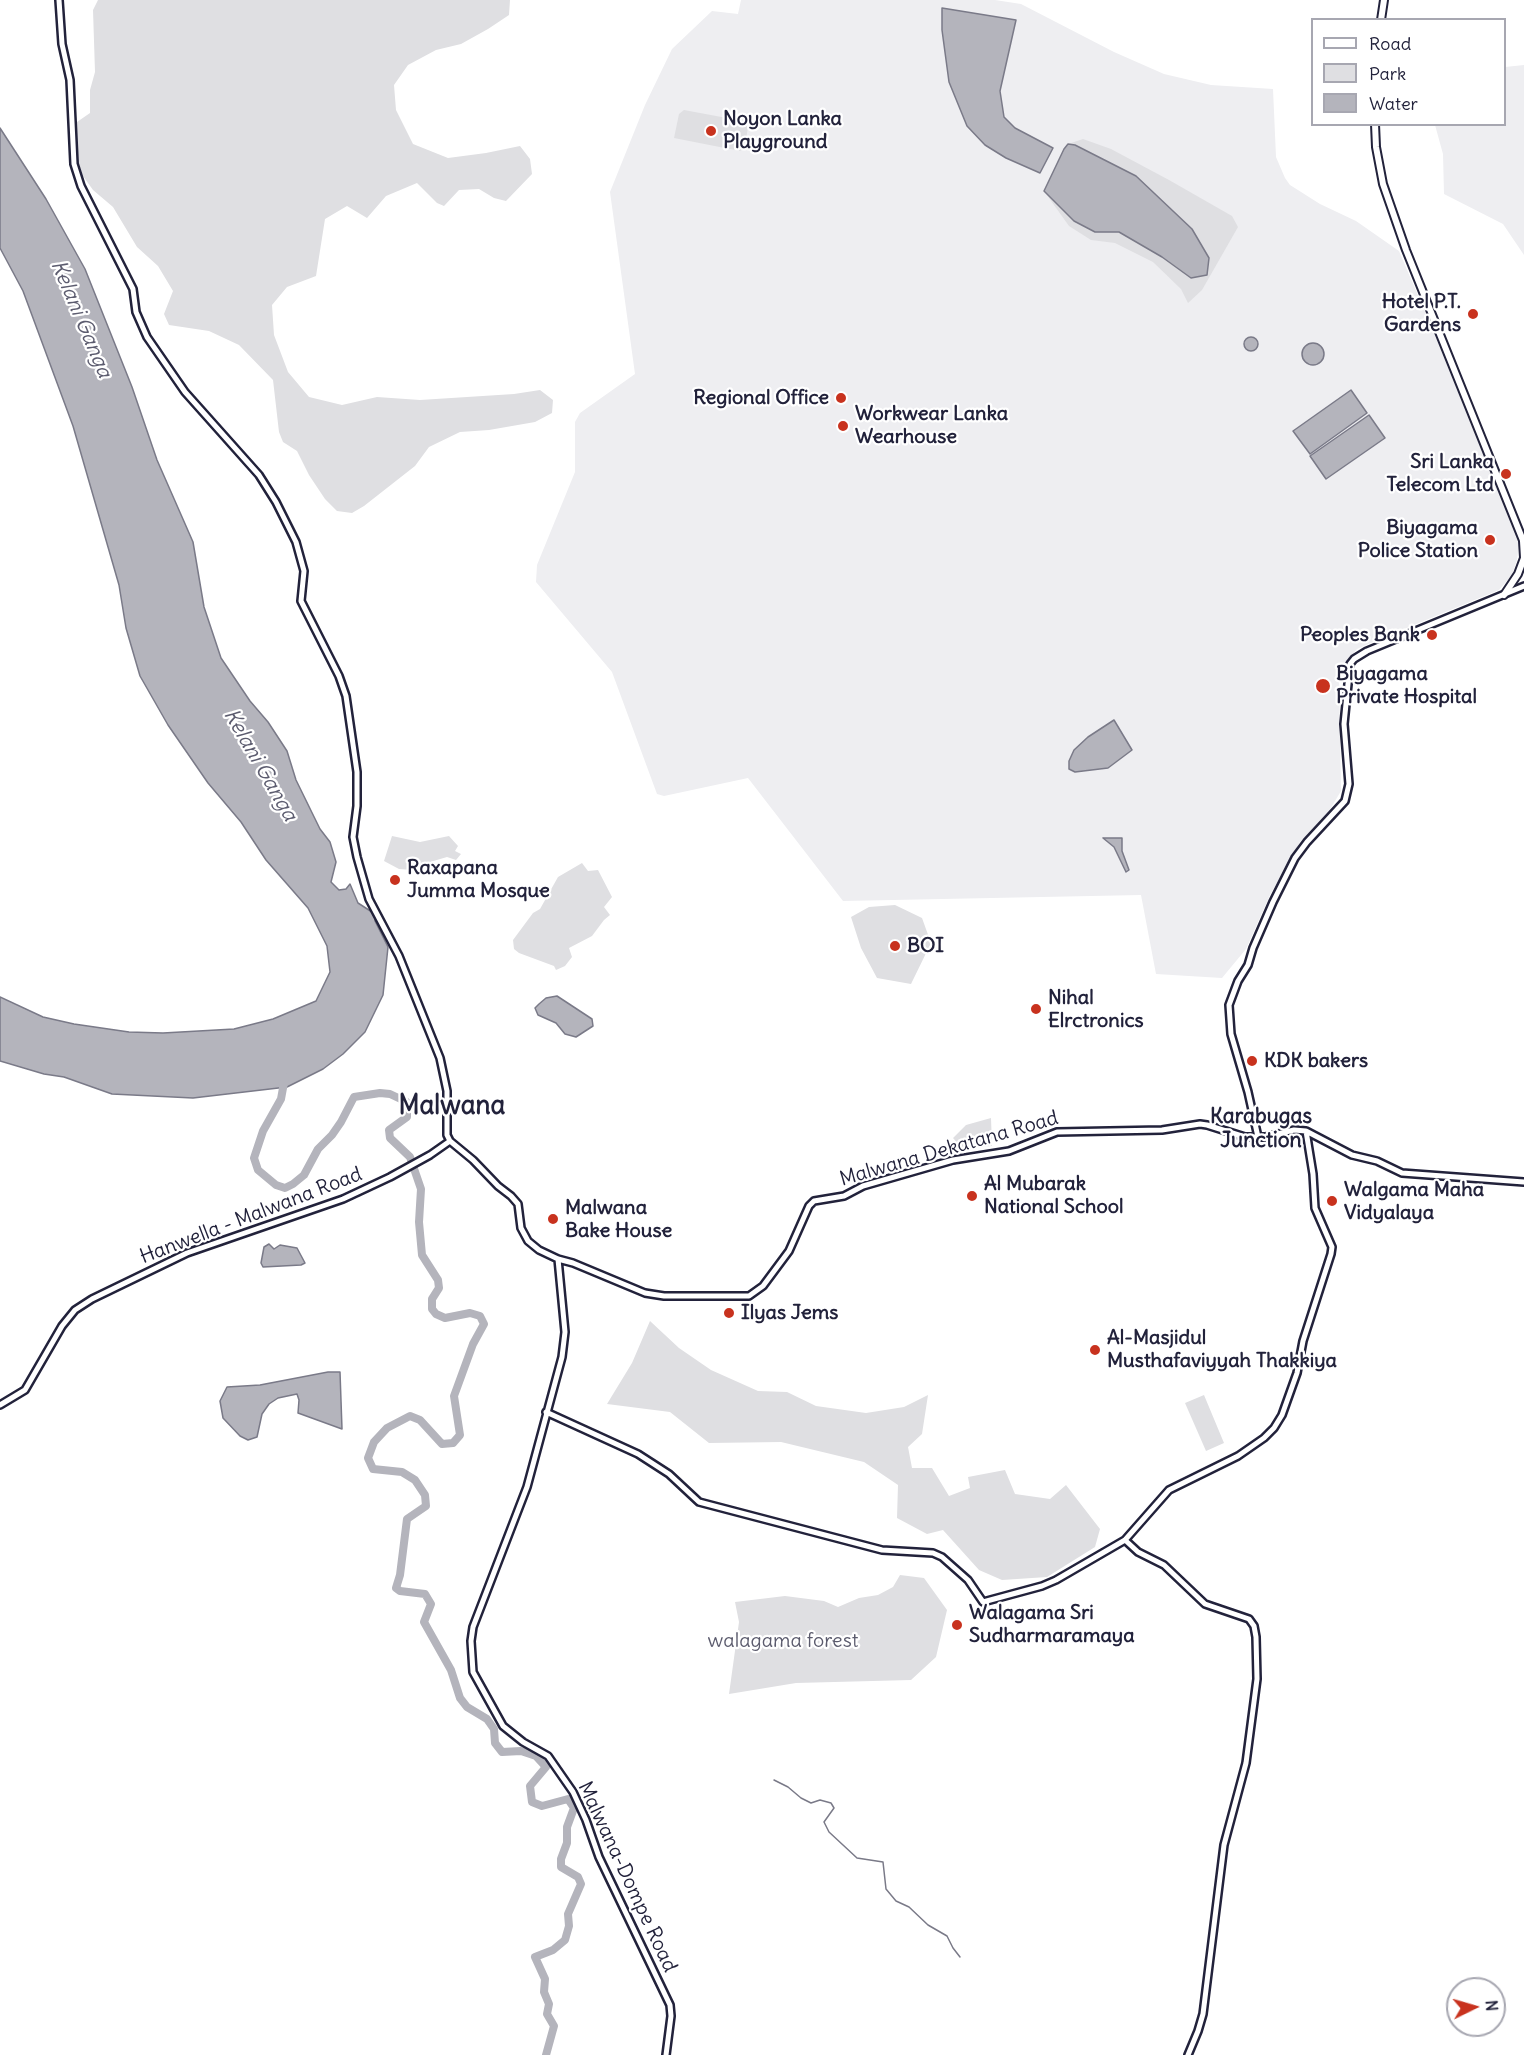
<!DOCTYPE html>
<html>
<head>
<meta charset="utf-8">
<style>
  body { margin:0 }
  #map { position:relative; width:1524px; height:2055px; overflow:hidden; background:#fff; font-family:Delius,sans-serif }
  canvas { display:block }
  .legend { position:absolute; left:1311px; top:18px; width:195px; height:108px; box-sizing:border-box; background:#fff; border:2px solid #a7a7b1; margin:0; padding:8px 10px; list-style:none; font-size:18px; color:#22223b }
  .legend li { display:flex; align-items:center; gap:12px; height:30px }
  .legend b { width:30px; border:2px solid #a7a7b1 }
  .north { position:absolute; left:1446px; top:1977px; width:60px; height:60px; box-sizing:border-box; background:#fff; border:2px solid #a7a7b1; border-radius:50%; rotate:85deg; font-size:16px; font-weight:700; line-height:24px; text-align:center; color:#22223b }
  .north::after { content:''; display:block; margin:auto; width:21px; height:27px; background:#c8321e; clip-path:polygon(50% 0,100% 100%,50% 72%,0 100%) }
</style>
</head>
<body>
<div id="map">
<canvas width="1524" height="2055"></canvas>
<ul class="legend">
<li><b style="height:8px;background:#fff"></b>Road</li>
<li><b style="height:16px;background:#dfdfe2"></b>Park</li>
<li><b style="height:16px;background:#b4b4bc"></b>Water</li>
</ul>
<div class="north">N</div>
</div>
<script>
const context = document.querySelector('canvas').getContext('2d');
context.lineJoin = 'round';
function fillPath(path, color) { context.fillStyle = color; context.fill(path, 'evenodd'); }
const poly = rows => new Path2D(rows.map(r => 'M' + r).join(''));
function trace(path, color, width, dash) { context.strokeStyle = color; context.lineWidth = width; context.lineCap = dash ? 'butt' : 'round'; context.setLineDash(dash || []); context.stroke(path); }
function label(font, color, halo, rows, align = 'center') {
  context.font = font + ' Delius,sans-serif'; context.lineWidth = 4.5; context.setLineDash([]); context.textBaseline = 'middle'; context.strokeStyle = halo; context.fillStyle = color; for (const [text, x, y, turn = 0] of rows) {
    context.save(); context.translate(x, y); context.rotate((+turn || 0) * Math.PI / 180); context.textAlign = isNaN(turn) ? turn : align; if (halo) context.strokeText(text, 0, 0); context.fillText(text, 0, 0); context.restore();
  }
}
const built = poly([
  [741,0,995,0,1021,4,1114,52,1164,74,1211,85,1273,89,1276,157,1285,178,1290,185,1320,204,1356,221,1399,251,1432,328,1519,542,1517,560,1512,575,1499,590,1375,641,1357,649,1345,663,1339,672,1341,791,1329,811,1300,842,1270,895,1246,949,1222,978,1156,974,1141,895,843,901,748,778,664,796,657,794,612,672,536,582,537,565,575,472,575,422,580,413,635,374,610,192,645,105,672,49,712,11,738,14],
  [1524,65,1524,255,1503,224,1444,194,1443,154,1435,125,1504,124,1505,67]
]);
const green = poly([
  [98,0,510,0,509,15,488,29,461,44,436,50,408,65,394,85,396,110,413,144,448,158,486,153,520,146,530,159,532,174,506,201,494,198,479,189,459,190,444,206,437,203,417,183,386,196,367,218,347,206,325,219,316,276,287,287,272,305,274,335,288,372,309,397,342,405,377,397,420,400,514,394,540,390,553,400,552,413,535,422,489,430,460,432,429,447,415,466,364,506,352,513,337,511,325,499,309,475,297,451,283,442,279,432,273,380,239,345,209,331,169,325,164,314,173,291,158,266,137,247,113,207,93,190,83,176,77,159,77,122,90,113,90,90,95,72,93,10],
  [684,110,743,121,748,127,745,146,740,151,674,138,679,114],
  [1083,139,1111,149,1169,180,1232,216,1238,227,1202,290,1188,303,1181,289,1153,262,1115,243,1091,240,1069,226,1044,191,1074,221,1095,232,1119,232,1162,257,1191,278,1075,145,1068,144],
  [392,836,420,842,449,836,458,846,455,851,461,854,456,860,447,857,430,862,413,870,399,869,384,861],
  [582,863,588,871,598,870,612,897,604,907,610,915,604,920,592,936,569,948,572,957,565,966,556,970,554,966,519,953,514,949,513,940,533,913,540,909,558,877],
  [895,905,922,918,931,943,911,984,877,978,861,948,851,917,869,907],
  [991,1118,992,1146,962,1148,953,1138,966,1125],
  [650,1321,679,1348,711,1370,758,1391,787,1392,816,1406,866,1413,904,1407,928,1395,922,1434,908,1447,912,1468,932,1468,949,1496,970,1488,968,1477,1005,1470,1015,1494,1050,1499,1066,1485,1100,1529,1095,1547,1047,1577,1002,1580,979,1570,943,1530,927,1534,897,1518,898,1485,864,1462,781,1442,709,1443,670,1412,607,1404,632,1363],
  [1204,1395,1224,1443,1206,1451,1185,1403],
  [900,1575,924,1578,947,1610,936,1657,911,1680,796,1683,729,1694,739,1622,735,1602,785,1596,824,1601,838,1607,859,1598,878,1595,893,1587]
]);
const water = poly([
  [942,8,1016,20,1000,91,1004,117,1015,128,1053,148,1040,173,1006,158,985,145,967,126,949,82,942,30,942,8],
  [0,128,46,199,85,269,132,387,157,460,193,542,204,607,221,658,250,701,268,722,287,751,296,780,320,829,330,842,336,862,331,882,339,890,346,889,350,884,358,903,375,914,375,921,388,947,383,995,365,1032,343,1054,323,1069,287,1087,193,1098,112,1094,64,1077,44,1074,0,1061,0,997,43,1017,74,1024,129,1032,163,1033,234,1029,273,1019,316,1001,330,972,327,946,308,908,266,860,241,822,208,783,168,725,140,676,126,628,119,585,73,426,23,291,0,248,0,128],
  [1068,144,1075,145,1136,176,1192,229,1209,258,1207,275,1191,278,1162,257,1119,232,1095,232,1074,221,1044,191,1064,149,1068,144],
  '1244 344a7 7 0 1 1 14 0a7 7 0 1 1-14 0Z',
  '1302 354a11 11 0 1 1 22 0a11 11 0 1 1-22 0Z',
  [1351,390,1367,413,1310,454,1293,431,1351,390],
  [1369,415,1385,438,1326,479,1310,456,1369,415],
  [1114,720,1132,750,1108,768,1075,772,1069,769,1069,761,1074,750,1088,737,1114,720],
  [1103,838,1122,838,1122,851,1129,870,1126,872,1114,847,1103,838],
  [557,996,592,1019,593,1026,576,1037,565,1034,556,1023,538,1015,535,1008,539,1004,546,998,557,996],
  [269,1244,274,1249,280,1245,297,1248,305,1263,301,1265,263,1267,261,1263,264,1247,269,1244],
  [328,1372,340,1372,342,1429,298,1413,299,1400,297,1394,278,1398,269,1404,262,1414,257,1437,248,1440,240,1436,223,1418,220,1401,227,1387,260,1385,328,1372]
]);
const stream = poly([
  [774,1780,788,1787,801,1798,811,1803,820,1800,831,1803,834,1808,824,1822,829,1832,857,1858,883,1862,886,1889,896,1901,909,1907,928,1925,947,1936,953,1948,960,1957]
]);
const river = poly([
  [285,1077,281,1099,263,1131,254,1158,258,1170,276,1185,285,1188,293,1184,304,1175,318,1149,332,1135,341,1122,354,1097,380,1093,390,1094,407,1102,407,1117,389,1130,390,1138,410,1157,421,1189,419,1222,422,1255,438,1280,439,1288,432,1299,432,1309,436,1314,445,1318,470,1313,480,1316,484,1324,473,1344,454,1396,460,1435,453,1443,442,1444,420,1420,410,1416,387,1428,374,1442,368,1458,373,1469,402,1472,415,1480,425,1495,426,1506,407,1519,400,1575,396,1588,400,1591,425,1594,431,1604,424,1622,451,1670,460,1698,467,1707,487,1719,494,1729,495,1743,502,1752,521,1751,536,1756,546,1767,530,1786,532,1802,542,1806,568,1799,574,1808,567,1827,567,1843,561,1859,561,1867,578,1877,581,1884,568,1914,569,1926,565,1940,553,1950,535,1957,545,1979,544,1992,549,2004,547,2014,554,2026,546,2055]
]);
const secondary = poly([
  [59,0,62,44,70,80,74,164,81,186,133,289,136,312,147,337,185,392,259,475,276,502,296,542,304,571,301,601,339,676,346,696,357,772,357,806,353,837,357,857,369,899,399,956,440,1058,447,1091,447,1135,450,1141,473,1160,498,1186,511,1196,518,1204,521,1228,528,1241,539,1250,558,1259,573,1263,645,1293,664,1296,749,1296,763,1286,789,1251,809,1206,814,1201,844,1196,863,1186,953,1160,1009,1151,1057,1132,1162,1130,1200,1124,1207,1125,1245,1137,1265,1137,1294,1130,1306,1131,1313,1174,1315,1208,1332,1247,1331,1254,1303,1341,1297,1373,1282,1415,1274,1428,1264,1438,1238,1456,1169,1490,1125,1540,1056,1580,1042,1586,983,1602,968,1580,942,1557,933,1553,882,1550,699,1502,669,1474,638,1454,546,1412],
  [1306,1131,1352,1155,1377,1161,1402,1173,1524,1182],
  [1258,1137,1248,1092,1231,1034,1229,1005,1238,981,1248,965,1253,948,1273,902,1295,858,1307,842,1345,801,1349,784,1344,724,1350,664,1354,659,1367,651,1524,586],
  [558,1259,565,1332,562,1357,527,1487,473,1627,471,1641,473,1672,503,1726,523,1742,548,1756,573,1792,586,1820,599,1857,670,2005,671,2016,666,2055],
  [0,1405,25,1390,62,1326,75,1310,92,1299,187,1253,343,1199,390,1177,430,1155,450,1141],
  [1125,1540,1138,1552,1164,1565,1205,1604,1249,1619,1254,1626,1256,1637,1257,1679,1246,1763,1224,1845,1203,2014,1198,2031,1188,2055]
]);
const primary = poly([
  [1381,20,1384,0],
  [1375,124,1376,147,1383,184,1406,250,1524,543],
  [1504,595,1518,574,1524,558,1523,541]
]);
const markers = [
  [711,131,6,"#c8321e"],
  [1473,314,6,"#c8321e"],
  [841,398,6,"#c8321e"],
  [843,426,6,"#c8321e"],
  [1506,474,6,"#c8321e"],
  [1490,540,6,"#c8321e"],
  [1432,635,6,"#c8321e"],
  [1323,686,8,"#c8321e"],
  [395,880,6,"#c8321e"],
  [895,946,6,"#c8321e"],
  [1036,1009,6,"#c8321e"],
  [1252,1061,6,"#c8321e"],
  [972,1196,6,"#c8321e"],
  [1332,1201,6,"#c8321e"],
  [553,1219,6,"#c8321e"],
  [729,1313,6,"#c8321e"],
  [1095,1350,6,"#c8321e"],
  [957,1625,6,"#c8321e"]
];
const poiNames = [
  ["Noyon Lanka",723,119],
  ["Playground",723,142],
  ["Hotel P.T.",1461,302,"right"],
  ["Gardens",1461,325,"right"],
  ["Regional Office",829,398,"right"],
  ["Workwear Lanka",855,414],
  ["Wearhouse",855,437],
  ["Sri Lanka",1494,462,"right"],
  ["Telecom Ltd",1494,485,"right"],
  ["Biyagama",1478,528,"right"],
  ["Police Station",1478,551,"right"],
  ["Peoples Bank",1420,635,"right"],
  ["Biyagama",1336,674],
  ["Private Hospital",1336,697],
  ["Raxapana",407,868],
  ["Jumma Mosque",407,891],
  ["BOI",907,946],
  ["Nihal",1048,998],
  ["Elrctronics",1048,1021],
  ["KDK bakers",1264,1061],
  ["Al Mubarak",984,1184],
  ["National School",984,1207],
  ["Walgama Maha",1344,1190],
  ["Vidyalaya",1344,1213],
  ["Malwana",565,1208],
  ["Bake House",565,1231],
  ["Ilyas Jems",741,1313],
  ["Al-Masjidul",1107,1338],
  ["Musthafaviyyah Thakkiya",1107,1361],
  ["Walagama Sri",969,1613],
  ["Sudharmaramaya",969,1636]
];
const streetNames = [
  ["Malwana Dekatana Road",949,1149,-16],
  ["Hanwella - Malwana Road",251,1216,-21],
  ["Malwana-Dompe Road",627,1877,65]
];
const parkNames = [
  ["walagama forest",783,1641]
];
const waterNames = [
  ["Kelani Ganga",81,319,67],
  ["Kelani Ganga",260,765,60]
];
const neighbourhoodNames = [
  ["Karabugas",1261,1117],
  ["Junction",1261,1141]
];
const districtNames = [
  ["Malwana",452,1107]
];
fillPath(built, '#eeeef1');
fillPath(green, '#dfdfe2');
fillPath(water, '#b4b4bc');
trace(water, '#7a7a88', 1.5);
trace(stream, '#7a7a88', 1.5);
trace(river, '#b4b4bc', 8);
trace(secondary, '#22223b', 10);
trace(primary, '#22223b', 10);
trace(secondary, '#fff', 5);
trace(primary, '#fff', 6);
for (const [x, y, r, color] of markers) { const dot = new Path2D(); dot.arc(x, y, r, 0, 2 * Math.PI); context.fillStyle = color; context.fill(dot); trace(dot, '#fff', 2); }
label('bold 20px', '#22223b', '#fff', poiNames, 'left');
label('20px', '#22223b', '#fff', streetNames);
label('20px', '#5b5b6d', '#fff', parkNames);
label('italic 21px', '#5c5c6f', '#fff', waterNames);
label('bold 21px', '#22223b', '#fff', neighbourhoodNames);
label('bold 26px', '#22223b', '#fff', districtNames);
</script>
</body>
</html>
